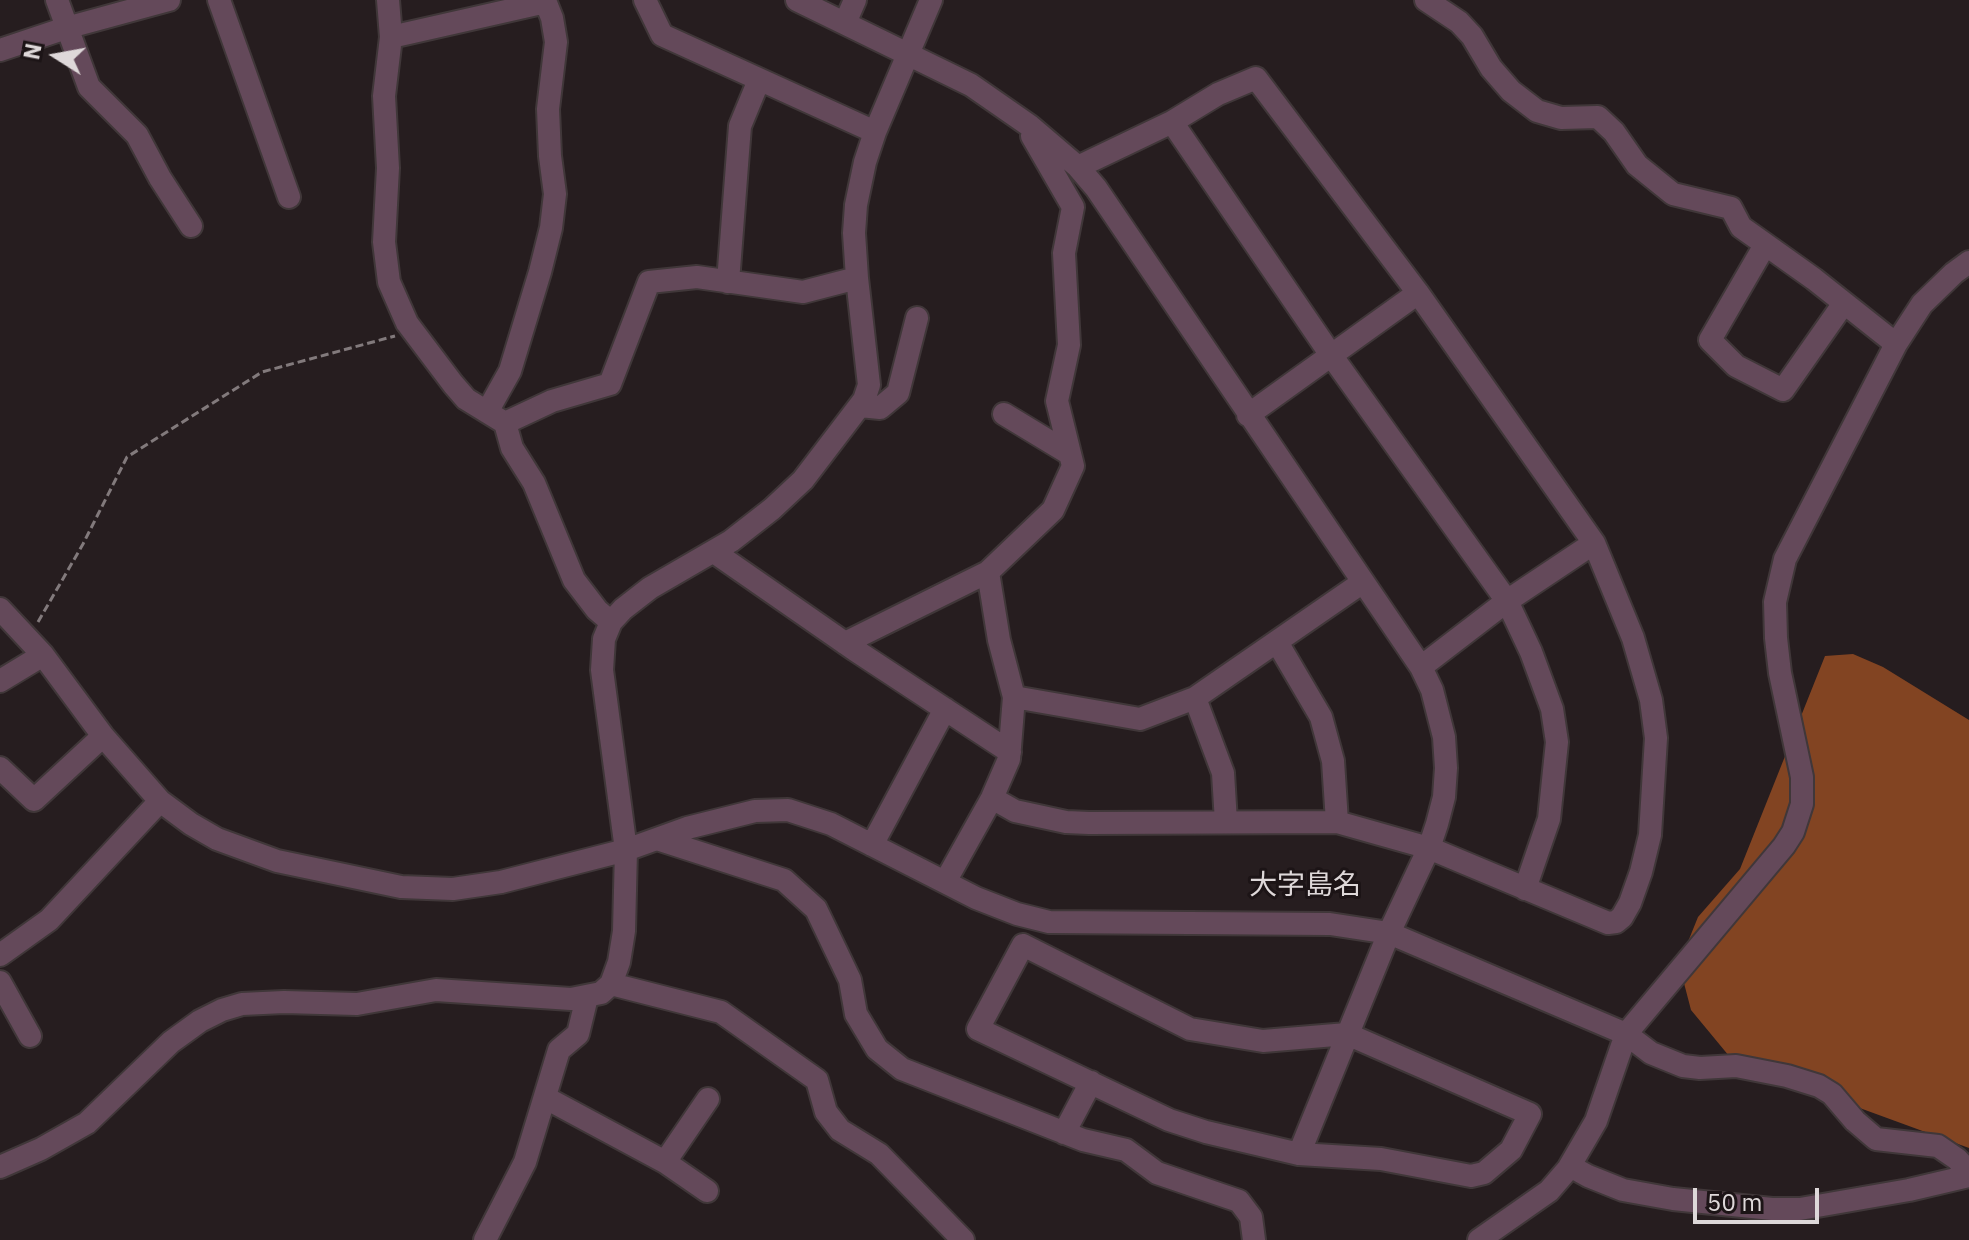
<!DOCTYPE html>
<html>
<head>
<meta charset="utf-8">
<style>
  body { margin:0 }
  #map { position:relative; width:1969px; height:1240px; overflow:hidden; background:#261d1f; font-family:"IBM Plex Sans",sans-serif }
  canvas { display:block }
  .north { position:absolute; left:16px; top:16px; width:80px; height:80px; -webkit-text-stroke:6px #1c1416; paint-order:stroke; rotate:281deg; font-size:22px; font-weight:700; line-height:32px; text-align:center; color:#ded8d9 }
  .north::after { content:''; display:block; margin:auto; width:28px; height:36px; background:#ded8d9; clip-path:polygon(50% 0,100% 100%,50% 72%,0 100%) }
  .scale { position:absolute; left:1693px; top:1188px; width:126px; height:36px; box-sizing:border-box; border:4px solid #ded8d9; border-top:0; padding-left:10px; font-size:24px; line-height:28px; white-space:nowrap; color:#ded8d9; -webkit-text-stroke:6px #1c1416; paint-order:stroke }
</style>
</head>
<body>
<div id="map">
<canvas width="1969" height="1240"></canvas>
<div class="north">N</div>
<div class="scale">50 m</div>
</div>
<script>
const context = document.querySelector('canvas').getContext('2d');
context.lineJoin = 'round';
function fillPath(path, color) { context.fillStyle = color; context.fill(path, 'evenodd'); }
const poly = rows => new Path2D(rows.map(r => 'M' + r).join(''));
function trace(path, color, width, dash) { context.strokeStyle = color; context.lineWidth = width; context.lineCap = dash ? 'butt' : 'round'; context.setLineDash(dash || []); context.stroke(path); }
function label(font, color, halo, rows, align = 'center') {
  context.font = font + ' "IBM Plex Sans","Noto Sans JP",sans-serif'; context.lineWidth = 6; context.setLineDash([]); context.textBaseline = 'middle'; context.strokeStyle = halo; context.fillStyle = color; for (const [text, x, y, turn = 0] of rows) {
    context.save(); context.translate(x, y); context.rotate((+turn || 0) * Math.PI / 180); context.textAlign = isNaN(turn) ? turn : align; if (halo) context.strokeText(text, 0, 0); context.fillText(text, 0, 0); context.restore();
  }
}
const forest = poly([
  [1853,654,1883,667,1969,720,1969,1148,1734,1062,1691,1010,1679,964,1698,917,1740,869,1825,656]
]);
const path = poly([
  [38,622,83,544,127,457,262,372,395,336]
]);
const minor = poly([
  [57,0,89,87,137,135,160,178,191,226],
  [219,0,289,197],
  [388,0,391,37,384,96,388,168,384,242,389,282,407,323,453,384,466,399,505,423,512,448,534,483,574,580,597,610,611,622],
  [645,0,662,35,875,132],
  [797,0,971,85,1030,126,1078,167,1096,188,1421,667,1432,690,1444,737,1446,768,1444,797,1437,824,1429,848,1389,933,1299,1154],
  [1426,0,1459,22,1472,36,1491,68,1511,91,1537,111,1561,118,1598,117,1614,132,1637,165,1673,194,1731,208,1741,227,1814,279,1896,344],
  [845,23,855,0],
  [391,37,537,4,546,3,552,18,556,42,548,109,550,156,555,194,551,228,540,272,510,371,487,412],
  [0,50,66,28,169,0],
  [1172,122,1331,355,1507,601,1531,652,1552,709,1557,742,1549,819,1525,889],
  [1765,245,1710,340,1736,366,1783,390,1844,303],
  [728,282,740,126,759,80],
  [860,406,880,408,898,393,917,318],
  [1004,414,1070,454],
  [1248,415,1418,293],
  [505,423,552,401,610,384,649,282,697,277,803,292,857,278],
  [714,552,855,650,1010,752],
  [0,609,43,655,103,736,160,801,191,824,217,839,277,861,401,887,453,889,501,882,626,850,687,828,755,811,788,810,831,824,976,898,1017,914,1049,922,1330,924,1389,933,1626,1034,1651,1053,1683,1066,1700,1068,1736,1066,1787,1076,1819,1086,1832,1094,1855,1121,1876,1139,1938,1146,1957,1159,1969,1172],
  [1277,642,1321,717,1333,761,1337,822],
  [845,643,988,572,1053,510,1073,466,1057,401,1069,345,1064,253,1073,207,1032,136],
  [1421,667,1507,601,1594,543],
  [0,681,43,655],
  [1014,697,1140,719,1195,698,1363,582],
  [1195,698,1223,773,1226,822],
  [0,768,34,800,103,736],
  [992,798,1015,811,1066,822,1089,823,1337,822,1429,848,1608,923,1616,922,1622,917,1630,903,1641,872,1650,835,1656,738,1651,700,1633,638,1594,543,1418,293,1256,78,1218,94,1172,122,1078,167],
  [657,839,784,880,816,909,850,980,856,1014,877,1049,902,1069,1083,1140,1126,1150,1157,1173,1239,1201,1251,1217,1254,1240],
  [872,845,945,709],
  [945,882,992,798,1009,759,1014,697,999,640,988,572],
  [1023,945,1190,1029,1263,1041,1347,1034,1530,1114,1511,1150,1484,1173,1471,1176,1381,1159,1299,1154,1206,1132,1169,1120,978,1029,1023,945],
  [0,955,49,920,160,801],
  [0,982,30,1036],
  [611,984,721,1012,817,1080,826,1112,840,1130,879,1154,963,1240],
  [546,1098,665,1162,707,1191],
  [1064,1133,1091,1082],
  [665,1162,708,1099],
  [1570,1166,1588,1176,1623,1190,1673,1199,1772,1209,1800,1209,1909,1190,1969,1176],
  [0,1167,41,1149,87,1123,171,1042,200,1021,222,1010,242,1004,284,1002,357,1004,436,990,571,999,601,993,611,984,619,962,624,931,626,850,602,670,604,639,611,622,623,609,650,588,731,541,772,509,803,480,864,400,869,385,857,278,854,233,856,205,865,162,875,132,931,0],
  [485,1240,525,1162,559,1050,578,1034,587,997],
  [1479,1240,1549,1191,1568,1169,1596,1121,1626,1034,1784,846,1793,832,1802,804,1802,777,1780,673,1776,638,1775,602,1785,559,1896,344,1922,304,1954,273,1969,262]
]);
const quarterNames = [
  ["大字島名",1305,886]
];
fillPath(forest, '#824422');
trace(minor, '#403739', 26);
trace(path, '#827a7c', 3, [8, 4]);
trace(minor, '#64495a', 22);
label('28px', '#ded8d9', '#1c1416', quarterNames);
</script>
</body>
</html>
